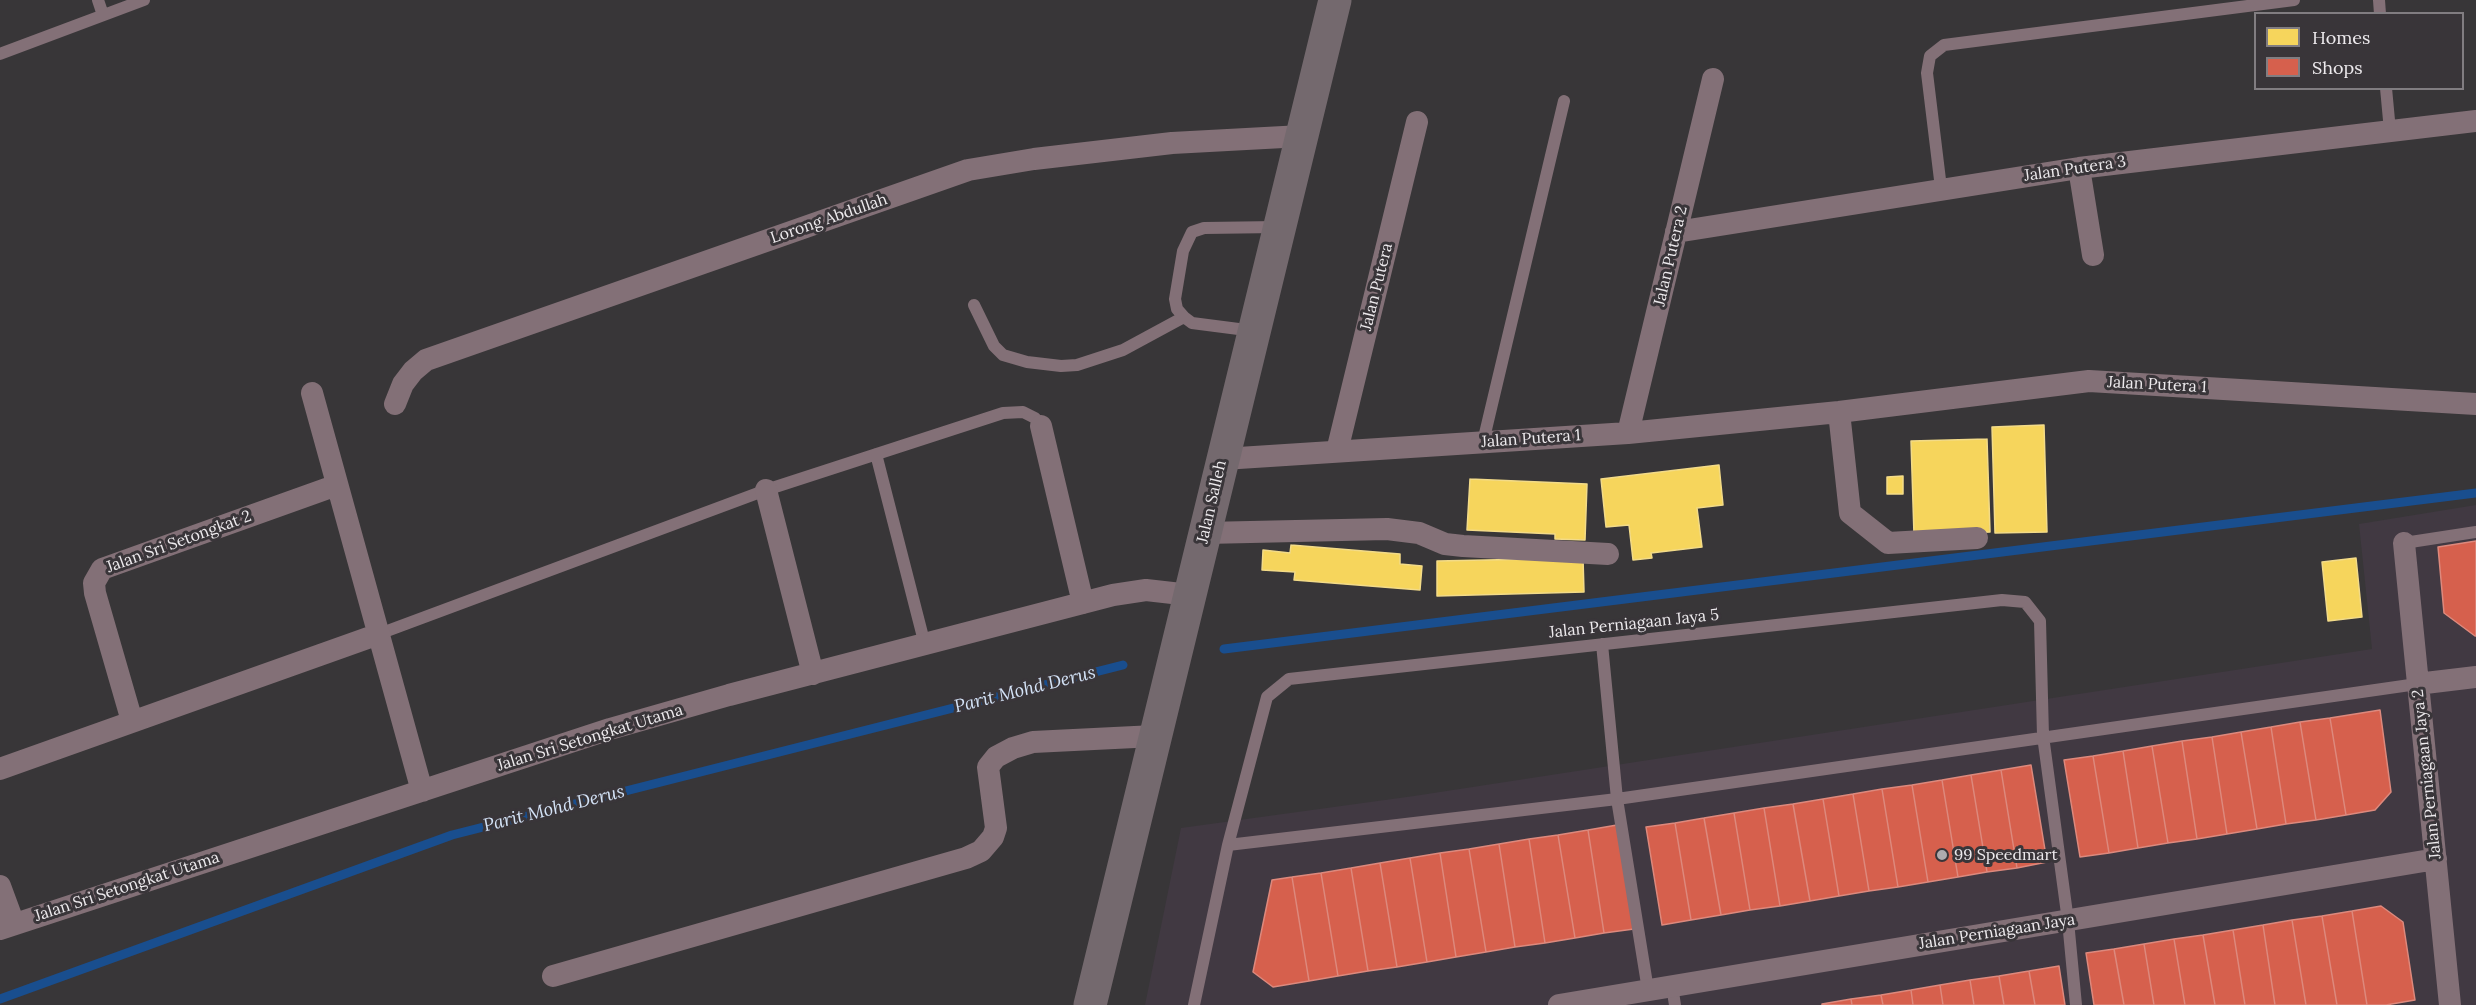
<!DOCTYPE html>
<html>
<head>
<meta charset="utf-8">
<style>
  body { margin:0 }
  #map { position:relative; width:2476px; height:1005px; overflow:hidden; background:#383638; font-family:Lora,serif }
  canvas { display:block }
  .legend { position:absolute; left:2254px; top:12px; width:210px; height:78px; box-sizing:border-box; background:#393539; border:2px solid #817d81; margin:0; padding:8px 10px; list-style:none; font-size:18px; color:#edeaed }
  .legend li { display:flex; align-items:center; gap:12px; height:30px }
  .legend b { width:30px; border:2px solid #817d81 }
</style>
</head>
<body>
<div id="map">
<canvas width="2476" height="1005"></canvas>
<ul class="legend">
<li><b style="height:16px;background:#f6d55c"></b>Homes</li>
<li><b style="height:16px;background:#d6604d"></b>Shops</li>
</ul>
</div>
<script>
const context = document.querySelector('canvas').getContext('2d');
context.lineJoin = 'round';
function fillPath(path, color) { context.fillStyle = color; context.fill(path, 'evenodd'); }
const poly = rows => new Path2D(rows.map(r => 'M' + r).join(''));
function trace(path, color, width, dash) { context.strokeStyle = color; context.lineWidth = width; context.lineCap = dash ? 'butt' : 'round'; context.setLineDash(dash || []); context.stroke(path); }
function label(font, color, halo, rows, align = 'center') {
  context.font = font + ' Lora,serif'; context.lineWidth = 6; context.setLineDash([]); context.textBaseline = 'middle'; context.strokeStyle = halo; context.fillStyle = color; for (const [text, x, y, turn = 0] of rows) {
    context.save(); context.translate(x, y); context.rotate((+turn || 0) * Math.PI / 180); context.textAlign = isNaN(turn) ? turn : align; if (halo) context.strokeText(text, 0, 0); context.fillText(text, 0, 0); context.restore();
  }
}
const built = poly([
  [2476,505,2476,1005,1145,1005,1181,828,1414,796,2372,649,2359,524]
]);
const homes = poly([
  [2044,425,2047,532,1995,533,1992,427,2044,425],
  [1987,439,1990,532,1914,535,1911,441,1987,439],
  [1719,465,1723,505,1697,508,1702,547,1651,553,1652,558,1633,560,1629,525,1606,527,1601,479,1719,465],
  [1903,476,1903,494,1887,494,1887,477,1903,476],
  [1470,479,1587,484,1585,540,1555,539,1555,534,1467,530,1470,479],
  [1291,545,1400,554,1400,564,1422,566,1420,590,1294,580,1295,572,1262,570,1263,550,1290,553,1291,545],
  [1583,558,1584,592,1437,596,1437,561,1583,558],
  [2356,558,2362,617,2328,621,2322,562,2356,558]
]);
const shops = poly([
  [2476,541,2476,636,2475,636,2444,613,2438,547,2476,541],
  [2380,710,2391,792,2375,810,2346,815,2330,718,2380,710],
  [2330,718,2346,815,2316,820,2300,722,2330,718],
  [2300,722,2316,820,2286,824,2271,727,2300,722],
  [2271,727,2286,824,2257,829,2241,732,2271,727],
  [2241,732,2257,829,2227,834,2212,737,2241,732],
  [2212,737,2227,834,2197,839,2182,741,2212,737],
  [2182,741,2197,839,2168,843,2152,746,2182,741],
  [2152,746,2168,843,2138,848,2123,751,2152,746],
  [2123,751,2138,848,2109,853,2093,756,2123,751],
  [2093,756,2109,853,2080,857,2064,760,2093,756],
  [2031,765,2047,862,2017,868,2001,770,2031,765],
  [2001,770,2017,868,1987,872,1971,775,2001,770],
  [1971,775,1987,872,1958,877,1942,780,1971,775],
  [1942,780,1958,877,1928,882,1912,785,1942,780],
  [1912,785,1928,882,1898,887,1882,789,1912,785],
  [1882,789,1898,887,1869,891,1853,794,1882,789],
  [1853,794,1869,891,1839,896,1823,799,1853,794],
  [1823,799,1839,896,1810,901,1793,804,1823,799],
  [1793,804,1810,901,1780,906,1764,808,1793,804],
  [1764,808,1780,906,1750,910,1734,813,1764,808],
  [1734,813,1750,910,1721,915,1704,818,1734,813],
  [1704,818,1721,915,1691,920,1675,823,1704,818],
  [1675,823,1691,920,1662,925,1646,827,1675,823],
  [1617,825,1634,929,1604,933,1588,830,1617,825],
  [1588,830,1604,933,1575,938,1558,835,1588,830],
  [1558,835,1575,938,1545,943,1529,839,1558,835],
  [1529,839,1545,943,1515,947,1499,844,1529,839],
  [1499,844,1515,947,1486,952,1469,849,1499,844],
  [1469,849,1486,952,1456,957,1440,853,1469,849],
  [1440,853,1456,957,1427,962,1410,858,1440,853],
  [1410,858,1427,962,1397,967,1380,863,1410,858],
  [1380,863,1397,967,1368,971,1351,868,1380,863],
  [1351,868,1368,971,1338,976,1321,873,1351,868],
  [1321,873,1338,976,1309,981,1292,877,1321,873],
  [1292,877,1309,981,1273,987,1253,972,1272,880,1292,877],
  [2381,906,2403,922,2415,1000,2386,1005,2367,1005,2352,911,2381,906],
  [2352,911,2367,1005,2337,1005,2322,916,2352,911],
  [2322,916,2337,1005,2306,1005,2292,920,2322,916],
  [2292,920,2306,1005,2275,1005,2263,925,2292,920],
  [2263,925,2275,1005,2245,1005,2233,930,2263,925],
  [2233,930,2245,1005,2215,1005,2203,935,2233,930],
  [2203,935,2215,1005,2185,1005,2174,939,2203,935],
  [2174,939,2185,1005,2154,1005,2144,944,2174,939],
  [2144,944,2154,1005,2124,1005,2114,949,2144,944],
  [2114,949,2124,1005,2094,1005,2086,953,2114,949],
  [2059,966,2065,1005,2035,1005,2029,971,2059,966],
  [2029,971,2035,1005,2004,1005,1999,976,2029,971],
  [1999,976,2004,1005,1974,1005,1970,980,1999,976],
  [1970,980,1974,1005,1943,1005,1940,985,1970,980],
  [1940,985,1943,1005,1913,1005,1911,990,1940,985],
  [1911,990,1913,1005,1883,1005,1881,995,1911,990],
  [1881,995,1883,1005,1852,1005,1851,999,1881,995],
  [1851,999,1852,1005,1822,1005,1822,1004,1851,999]
]);
const stream = poly([
  [1224,649,2476,493],
  [0,999,452,835,1123,665]
]);
const service = poly([
  [98,0,103,15],
  [2379,0,2380,14],
  [0,54,144,0],
  [2386,88,2390,131],
  [1941,188,1927,73,1930,56,1944,45,2294,0],
  [974,305,994,346,1003,355,1027,362,1061,366,1077,365,1123,350,1184,317],
  [1254,331,1192,323,1184,317,1177,309,1175,299,1183,251,1192,232,1204,228,1278,227],
  [1483,442,1564,101],
  [876,454,925,645],
  [2404,543,2476,532],
  [379,634,766,490,1003,413,1023,412,1035,418,1041,426],
  [1602,644,1617,799,1648,990],
  [1228,845,1617,799,2417,684],
  [1672,986,1675,1005],
  [1194,1005,1228,845,1267,697,1289,679,2002,600,2025,602,2040,621,2043,736,2068,921,2076,1005]
]);
const minor = poly([
  [2079,168,2093,255],
  [1676,232,2079,168,2476,121],
  [312,393,422,791],
  [395,404,403,384,413,371,426,360,968,170,1034,159,1172,143,1302,136],
  [1839,412,1850,513,1888,543,1977,538],
  [1041,426,1083,603],
  [1628,433,1713,79],
  [1337,451,1417,122],
  [1223,459,1628,433,1839,412,2089,381,2476,404],
  [766,490,813,674],
  [1205,533,1387,529,1419,533,1445,544,1463,546,1608,554],
  [2404,543,2450,1005],
  [2417,684,2476,677],
  [132,721,95,593,94,583,102,569,337,485],
  [0,769,379,634],
  [0,886,14,924],
  [0,929,610,729,729,695,1113,595,1146,590,1190,595],
  [553,976,966,858,981,851,993,837,996,828,988,767,996,757,1013,748,1033,742,1155,736],
  [1559,1005,2436,859]
]);
const primary = poly([
  [1090,1005,1335,0]
]);
const markers = [
  [1942,855,6,"#aeabae"]
];
const streetNames = [
  ["Jalan Putera 3",2075,169,-8],
  ["Lorong Abdullah",829,219,-19],
  ["Jalan Putera 2",1671,256,-77],
  ["Jalan Putera",1377,287,-76],
  ["Jalan Putera 1",2157,385,3],
  ["Jalan Putera 1",1531,439,-4],
  ["Jalan Salleh",1212,502,-77],
  ["Jalan Sri Setongkat 2",179,542,-20],
  ["Jalan Perniagaan Jaya 5",1634,624,-6],
  ["Jalan Sri Setongkat Utama",590,738,-17],
  ["Jalan Perniagaan Jaya 2",2427,774,-96],
  ["Jalan Sri Setongkat Utama",127,887,-18],
  ["Jalan Perniagaan Jaya",1997,932,-9]
];
const poiNames = [
  ["99 Speedmart",1954,855]
];
const waterNames = [
  ["Parit Mohd Derus",1025,690,-14],
  ["Parit Mohd Derus",554,809,-14]
];
fillPath(built, '#413942');
fillPath(homes, '#f6d55c');
trace(homes, '#f3db88', 1.5);
fillPath(shops, '#d6604d');
trace(shops, '#dd897d', 1.5);
trace(stream, '#194e8e', 9);
trace(service, '#837077', 12);
trace(minor, '#837077', 22);
trace(primary, '#74696e', 33);
for (const [x, y, r, color] of markers) { const dot = new Path2D(); dot.arc(x, y, r, 0, 2 * Math.PI); context.fillStyle = color; context.fill(dot); trace(dot, '#393539', 2); }
label('16px', '#edeaed', '#393539', streetNames);
label('16px', '#edeaed', '#393539', poiNames, 'left');
label('italic 18px', '#d4e3f7', '#393539', waterNames);
</script>
</body>
</html>
